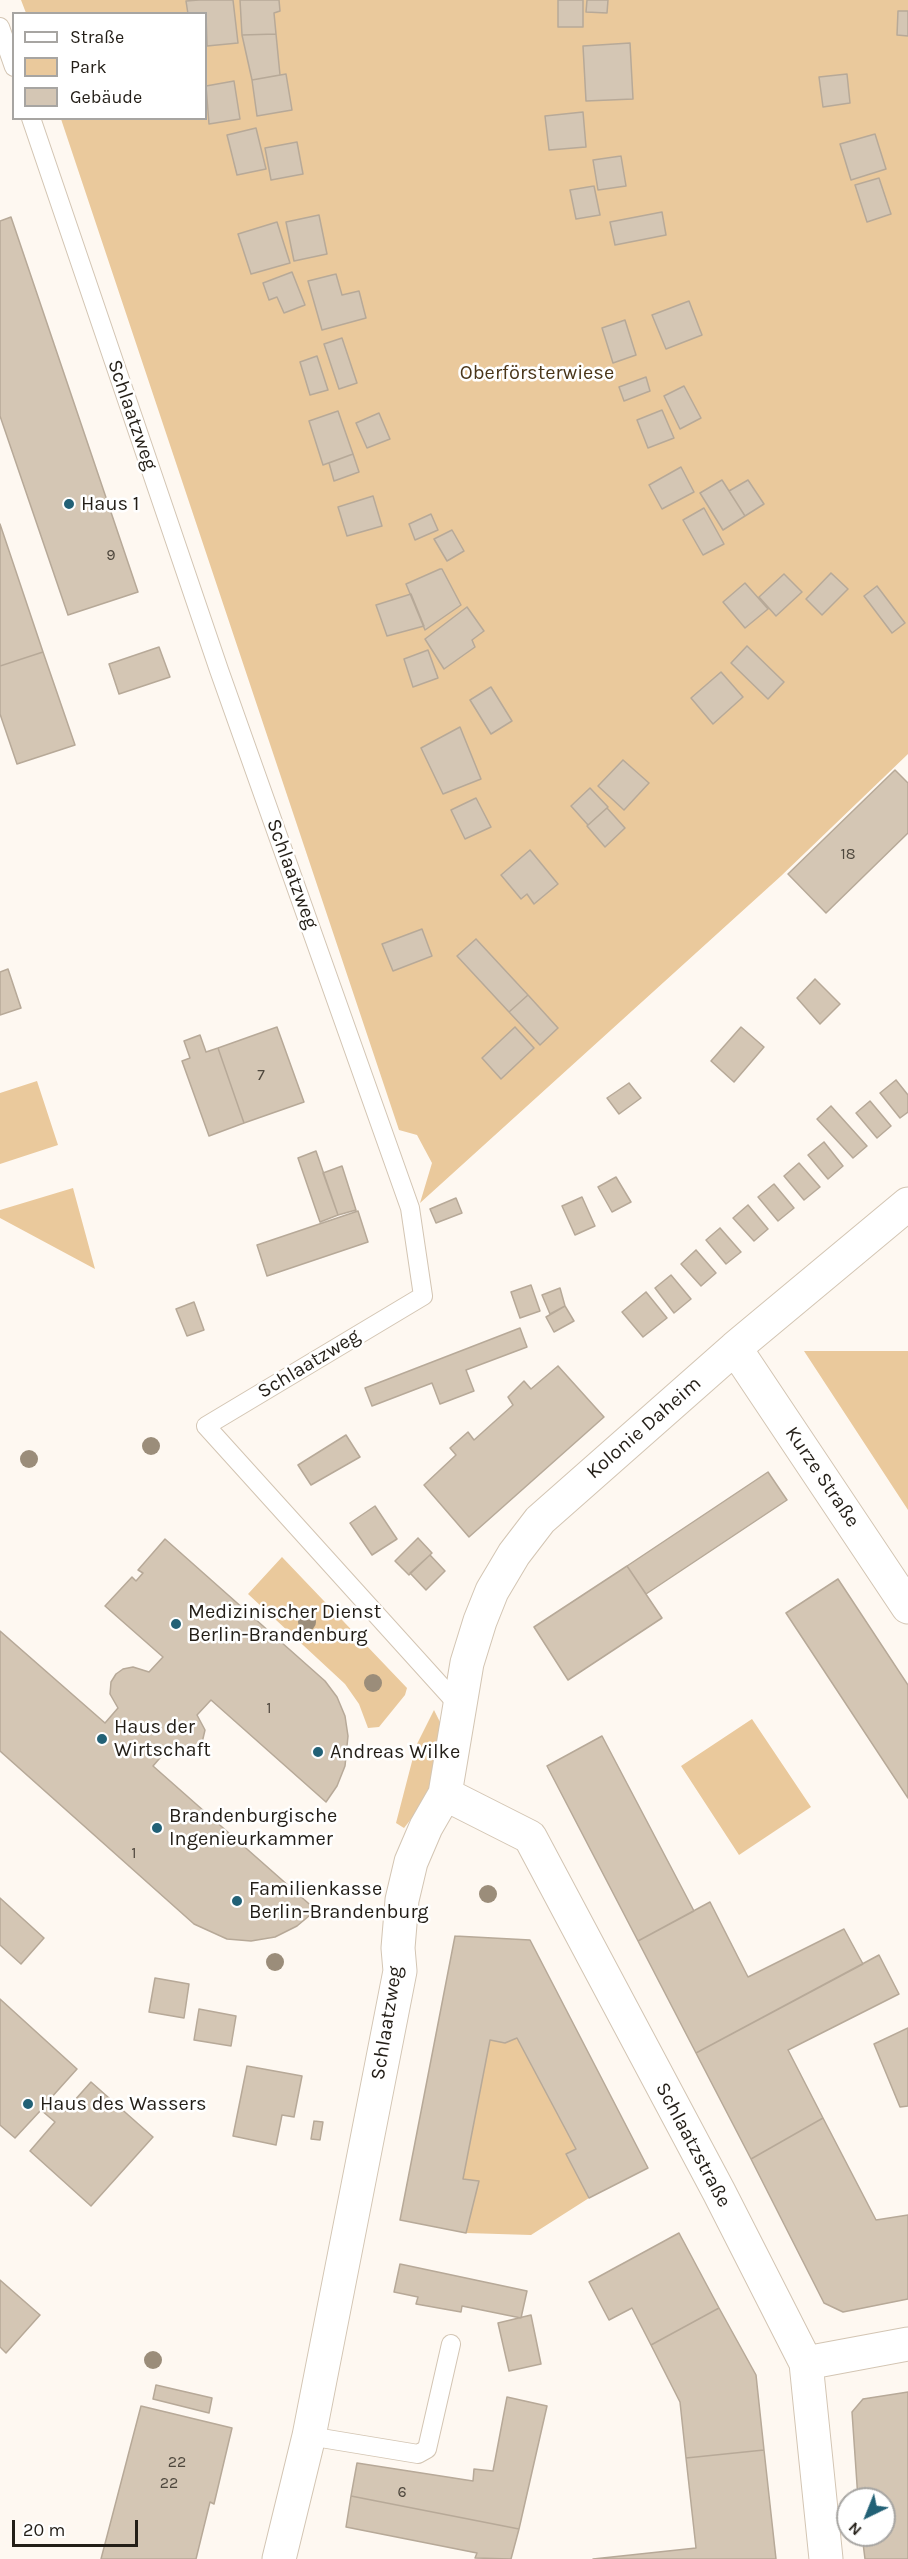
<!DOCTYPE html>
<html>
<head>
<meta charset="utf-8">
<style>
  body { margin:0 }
  #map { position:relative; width:908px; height:2559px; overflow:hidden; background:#fef8f1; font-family:Karla,sans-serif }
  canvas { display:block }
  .legend { position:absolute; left:12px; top:12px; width:195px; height:108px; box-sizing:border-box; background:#fff; border:2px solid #a7a5a2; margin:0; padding:8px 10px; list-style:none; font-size:18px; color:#231e17 }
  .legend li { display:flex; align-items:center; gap:12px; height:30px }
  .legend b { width:30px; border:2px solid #a7a5a2 }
  .north { position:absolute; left:836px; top:2487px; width:60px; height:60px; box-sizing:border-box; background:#fff; border:2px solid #a7a5a2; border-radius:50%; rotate:223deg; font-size:16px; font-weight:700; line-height:24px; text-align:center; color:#231e17 }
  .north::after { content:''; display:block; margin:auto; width:21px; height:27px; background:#226176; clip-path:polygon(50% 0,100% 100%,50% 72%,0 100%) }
  .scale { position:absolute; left:12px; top:2520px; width:126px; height:27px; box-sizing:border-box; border:3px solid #231e17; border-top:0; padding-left:8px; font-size:18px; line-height:21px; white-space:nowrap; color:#231e17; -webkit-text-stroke:4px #fff; paint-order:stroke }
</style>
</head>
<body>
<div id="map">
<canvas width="908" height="2559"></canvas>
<ul class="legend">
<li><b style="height:8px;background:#fff"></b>Straße</li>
<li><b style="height:16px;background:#eac99c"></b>Park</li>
<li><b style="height:16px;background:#d4c6b4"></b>Gebäude</li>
</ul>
<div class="north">N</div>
<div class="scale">20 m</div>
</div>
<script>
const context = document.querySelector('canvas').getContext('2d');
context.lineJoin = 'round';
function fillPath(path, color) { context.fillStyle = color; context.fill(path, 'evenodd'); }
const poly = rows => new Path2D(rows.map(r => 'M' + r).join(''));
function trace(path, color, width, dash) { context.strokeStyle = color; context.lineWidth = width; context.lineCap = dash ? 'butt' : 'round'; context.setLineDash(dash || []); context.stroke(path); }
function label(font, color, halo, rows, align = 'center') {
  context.font = font + ' Karla,sans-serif'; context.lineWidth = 5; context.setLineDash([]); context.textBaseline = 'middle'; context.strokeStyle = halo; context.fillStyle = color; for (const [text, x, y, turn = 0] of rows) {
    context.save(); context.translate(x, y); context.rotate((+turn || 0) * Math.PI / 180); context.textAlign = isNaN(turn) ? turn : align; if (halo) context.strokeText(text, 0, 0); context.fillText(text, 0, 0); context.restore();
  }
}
const green = poly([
  [21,0,908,0,908,754,781,876,420,1203,432,1163,417,1135,399,1130,61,119,206,118,206,14,26,13],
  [37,1081,58,1145,0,1164,0,1093],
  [73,1188,95,1269,0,1218,0,1210],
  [804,1351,908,1351,908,1510],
  [282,1557,407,1688,405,1695,379,1727,368,1728,359,1704,345,1684,248,1594],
  [434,1710,441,1724,430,1788,419,1809,404,1828,396,1823,416,1746],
  [752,1719,811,1807,739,1855,681,1766],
  [517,2038,576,2149,566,2154,589,2198,531,2235,466,2233,478,2182,463,2179,490,2040,505,2043]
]);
const building = poly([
  [199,0,233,0,238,43,207,46,206,14,188,14,186,1,199,0],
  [240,0,279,0,280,11,274,13,276,34,242,35,240,0],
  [558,0,583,0,583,27,558,27,558,0],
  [587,0,608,0,607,13,586,12,587,0],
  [898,11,908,11,908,36,897,35,898,11],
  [276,34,280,75,252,80,242,35,276,34],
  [630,43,633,99,586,101,583,46,630,43],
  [286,74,292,110,257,116,252,80,286,74],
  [847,74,850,103,823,107,819,77,847,74],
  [234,81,240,119,209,124,206,86,234,81],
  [583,112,586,147,549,150,545,116,583,112],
  [256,128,266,169,237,175,227,135,256,128],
  [875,134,886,169,851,180,840,144,875,134],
  [297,142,303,174,271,180,265,148,297,142],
  [621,156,626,186,598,190,593,160,621,156],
  [879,178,891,214,867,222,855,185,879,178],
  [594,186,600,215,576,219,570,190,594,186],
  [662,212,666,235,615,245,610,222,662,212],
  [319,215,327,254,294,261,286,222,319,215],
  [11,217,138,592,68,615,0,416,0,221,11,217],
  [277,222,290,263,251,274,238,234,277,222],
  [292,272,305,305,284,313,277,297,269,300,263,283,292,272],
  [336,274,342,295,359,291,366,318,322,330,308,281,336,274],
  [689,301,702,335,666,349,652,315,689,301],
  [625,320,636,355,613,363,602,328,625,320],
  [342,338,357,383,339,389,324,344,342,338],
  [317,356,328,390,310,395,300,362,317,356],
  [646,377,650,391,624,401,619,387,646,377],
  [684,386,701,418,680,429,664,396,684,386],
  [662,410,674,438,648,448,637,420,662,410],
  [338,411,353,454,323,465,309,421,338,411],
  [379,413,390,439,367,448,356,423,379,413],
  [353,454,359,472,334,481,329,463,353,454],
  [681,467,694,492,662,509,649,485,681,467],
  [722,480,745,516,723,530,700,493,722,480],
  [748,480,764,504,745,516,729,491,748,480],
  [373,496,382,526,347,536,338,507,373,496],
  [704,508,724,544,703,555,683,520,704,508],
  [431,514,438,530,415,540,409,524,431,514],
  [0,524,43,652,0,666,0,524],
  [452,530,464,551,447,561,434,539,452,530],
  [440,569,442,569,461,605,425,630,406,584,440,569],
  [831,573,848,589,822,615,806,599,831,573],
  [784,574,802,592,776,616,759,597,784,574],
  [745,583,768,609,745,628,723,602,745,583],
  [877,586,905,623,892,633,864,596,877,586],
  [411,594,424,626,387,636,376,605,411,594],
  [467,607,484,631,472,640,475,647,444,669,425,639,467,607],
  [747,646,784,682,768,699,731,663,747,646],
  [159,647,170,677,119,694,109,664,159,647],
  [428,650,438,678,413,687,404,659,428,650],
  [43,652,75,745,17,764,0,714,0,666,43,652],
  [721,672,743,697,713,724,691,698,721,672],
  [491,687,512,721,491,734,470,700,491,687],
  [460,727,481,779,443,794,421,748,460,727],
  [623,760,649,783,624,810,598,786,623,760],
  [895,770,908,783,908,833,826,913,788,874,895,770],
  [590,788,608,807,588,825,571,806,590,788],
  [476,798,491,827,465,839,451,810,476,798],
  [607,808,625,828,605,847,587,826,607,808],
  [530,850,558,884,534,904,527,894,521,899,501,875,530,850],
  [422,929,432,956,393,971,382,944,422,929],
  [476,939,528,995,509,1012,457,956,476,939],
  [8,969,21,1008,0,1015,0,972,8,969],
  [815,979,840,1004,820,1024,797,998,815,979],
  [528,995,558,1028,540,1045,509,1012,528,995],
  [277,1027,304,1102,244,1123,218,1048,277,1027],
  [515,1027,534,1048,501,1079,482,1058,515,1027],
  [741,1027,764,1047,734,1082,711,1061,741,1027],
  [200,1035,206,1052,218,1048,244,1123,209,1136,182,1061,190,1058,184,1041,200,1035],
  [896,1080,908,1095,908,1112,900,1118,880,1093,896,1080],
  [629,1083,641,1098,619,1114,607,1098,629,1083],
  [870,1101,891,1126,877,1138,856,1113,870,1101],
  [831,1106,867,1146,853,1158,817,1119,831,1106],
  [824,1142,843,1166,828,1179,808,1155,824,1142],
  [316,1151,338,1215,320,1222,298,1158,316,1151],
  [799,1163,820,1187,804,1200,784,1176,799,1163],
  [342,1166,356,1210,338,1215,323,1173,342,1166],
  [616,1177,631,1202,612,1212,598,1187,616,1177],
  [774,1184,794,1208,778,1221,758,1197,774,1184],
  [582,1197,595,1226,575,1235,562,1206,582,1197],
  [456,1198,462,1213,436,1223,430,1209,456,1198],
  [748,1205,768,1229,754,1241,733,1218,748,1205],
  [358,1211,368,1242,267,1276,257,1245,358,1211],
  [720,1228,741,1252,726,1264,706,1240,720,1228],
  [696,1250,716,1273,701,1286,681,1264,696,1250],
  [671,1275,691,1299,674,1313,655,1288,671,1275],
  [531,1285,540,1311,520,1318,511,1292,531,1285],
  [560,1288,565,1306,550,1314,542,1295,560,1288],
  [646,1292,667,1318,643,1337,622,1312,646,1292],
  [194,1302,204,1330,187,1336,176,1309,194,1302],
  [565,1306,574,1321,554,1332,546,1317,565,1306],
  [520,1328,527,1347,466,1370,474,1391,440,1404,432,1383,372,1406,365,1388,520,1328],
  [558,1366,604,1417,469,1537,424,1485,456,1455,450,1448,468,1432,474,1440,513,1405,508,1397,524,1381,531,1389,558,1366],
  [346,1435,360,1457,311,1485,298,1465,346,1435],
  [768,1472,787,1500,646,1594,627,1566,768,1472],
  [375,1506,397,1539,372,1555,350,1523,375,1506],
  [418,1538,432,1553,409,1575,395,1561,418,1538],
  [165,1539,325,1681,337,1697,345,1716,348,1736,345,1766,337,1786,326,1802,211,1700,197,1715,205,1730,201,1747,193,1754,182,1757,166,1751,153,1766,316,1910,297,1926,275,1937,251,1941,227,1939,194,1924,0,1751,0,1631,105,1723,118,1708,110,1694,111,1682,116,1674,123,1669,133,1667,149,1672,163,1657,105,1606,132,1577,136,1581,143,1573,138,1570,165,1539],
  [430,1555,445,1571,426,1590,410,1573,430,1555],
  [627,1566,662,1618,568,1680,534,1627,627,1566],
  [838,1579,908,1685,908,1798,786,1613,838,1579],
  [602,1736,694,1911,638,1941,547,1766,602,1736],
  [0,1898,44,1938,21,1964,0,1945,0,1898],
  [710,1902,748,1977,844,1929,863,1964,696,2053,638,1941,710,1902],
  [455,1936,530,1940,648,2168,589,2198,566,2154,576,2149,517,2038,505,2043,490,2040,463,2179,479,2181,466,2233,400,2220,455,1936],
  [879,1955,899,1994,788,2050,823,2118,751,2159,696,2053,879,1955],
  [155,1978,189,1984,184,2018,149,2012,155,1978],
  [0,1999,77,2069,50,2099,65,2111,91,2082,153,2137,91,2206,30,2151,55,2122,41,2110,15,2138,0,2125,0,1999],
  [199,2009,236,2016,231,2046,194,2040,199,2009],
  [908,2028,908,2106,900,2107,874,2044,908,2028],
  [247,2066,302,2076,294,2117,282,2115,276,2145,233,2136,247,2066],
  [823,2118,876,2220,908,2215,908,2299,843,2312,824,2303,751,2159,823,2118],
  [314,2121,323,2122,320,2140,311,2139,314,2121],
  [679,2233,719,2308,651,2345,632,2308,609,2320,589,2282,679,2233],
  [400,2264,527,2291,521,2318,462,2306,461,2312,416,2304,418,2297,394,2292,400,2264],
  [0,2280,40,2315,6,2353,0,2347,0,2280],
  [719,2308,756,2375,764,2450,686,2458,680,2402,651,2345,719,2308],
  [531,2315,541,2364,509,2371,498,2323,531,2315],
  [156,2385,212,2398,209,2413,153,2399,156,2385],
  [908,2392,908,2559,865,2559,862,2535,884,2535,884,2499,858,2499,852,2412,863,2399,908,2392],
  [507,2397,547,2406,519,2529,351,2496,357,2463,473,2481,474,2469,493,2471,507,2397],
  [141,2406,232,2428,214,2504,210,2502,196,2559,101,2559,141,2406],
  [764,2450,776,2559,593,2559,696,2548,686,2458,764,2450],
  [351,2496,519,2529,511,2559,475,2558,477,2553,346,2527,351,2496]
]);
const lane = poly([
  [0,27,14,67],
  [31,118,219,670,410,1208,423,1296,206,1426,460,1707],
  [309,2436,418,2454,427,2449,451,2344]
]);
const street = poly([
  [735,1348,908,1607],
  [445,1794,530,1837,719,2192,806,2363,826,2559],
  [806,2363,908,2344],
  [279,2559,309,2436,400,1971,398,1948,402,1900,411,1862,426,1827,445,1794,467,1663,480,1621,492,1591,514,1554,540,1520,735,1348,908,1204]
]);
const trees = [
  [151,1446],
  [29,1459],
  [307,1622],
  [373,1683],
  [488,1894],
  [275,1962],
  [153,2360]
];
const markers = [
  [69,504,6,"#226176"],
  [176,1624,6,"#226176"],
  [102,1739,6,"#226176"],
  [318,1752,6,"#226176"],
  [157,1828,6,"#226176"],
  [237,1901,6,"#226176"],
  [28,2104,6,"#226176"]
];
const numberNames = [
  ["9",111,555],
  ["18",848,854],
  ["7",261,1075],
  ["1",269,1708],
  ["1",134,1853],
  ["22",177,2462],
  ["22",169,2483],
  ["6",402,2492]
];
const parkNames = [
  ["Oberförsterwiese",537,373]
];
const streetNames = [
  ["Schlaatzweg",132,415,71],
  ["Schlaatzweg",292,874,70],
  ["Schlaatzweg",309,1364,-31],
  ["Kolonie Daheim",644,1428,-41],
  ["Kurze Straße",822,1477,56],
  ["Schlaatzweg",387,2023,-81],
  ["Schlaatzstraße",693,2145,62]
];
const poiNames = [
  ["Haus 1",81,504],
  ["Medizinischer Dienst",188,1612],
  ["Berlin-Brandenburg",188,1635],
  ["Haus der",114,1727],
  ["Wirtschaft",114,1750],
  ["Andreas Wilke",330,1752],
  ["Brandenburgische",169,1816],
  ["Ingenieurkammer",169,1839],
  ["Familienkasse",249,1889],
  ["Berlin-Brandenburg",249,1912],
  ["Haus des Wassers",40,2104]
];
fillPath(green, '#eac99c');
fillPath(building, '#d4c6b4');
trace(building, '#b7a998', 1.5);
trace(lane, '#d3c5b3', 20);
trace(street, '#d3c5b3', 35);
trace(lane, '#fff', 18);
trace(street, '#fff', 33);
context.fillStyle = '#9b8d7a';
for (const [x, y] of trees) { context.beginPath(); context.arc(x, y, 9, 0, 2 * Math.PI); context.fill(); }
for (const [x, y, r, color] of markers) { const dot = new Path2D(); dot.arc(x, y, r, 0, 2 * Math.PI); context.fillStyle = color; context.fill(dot); trace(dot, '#fff', 2); }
label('16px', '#4f483e', null, numberNames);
label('20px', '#4a3619', '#fff', parkNames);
label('20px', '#231e17', '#fff', streetNames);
label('20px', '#231e17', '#fff', poiNames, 'left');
</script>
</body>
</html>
